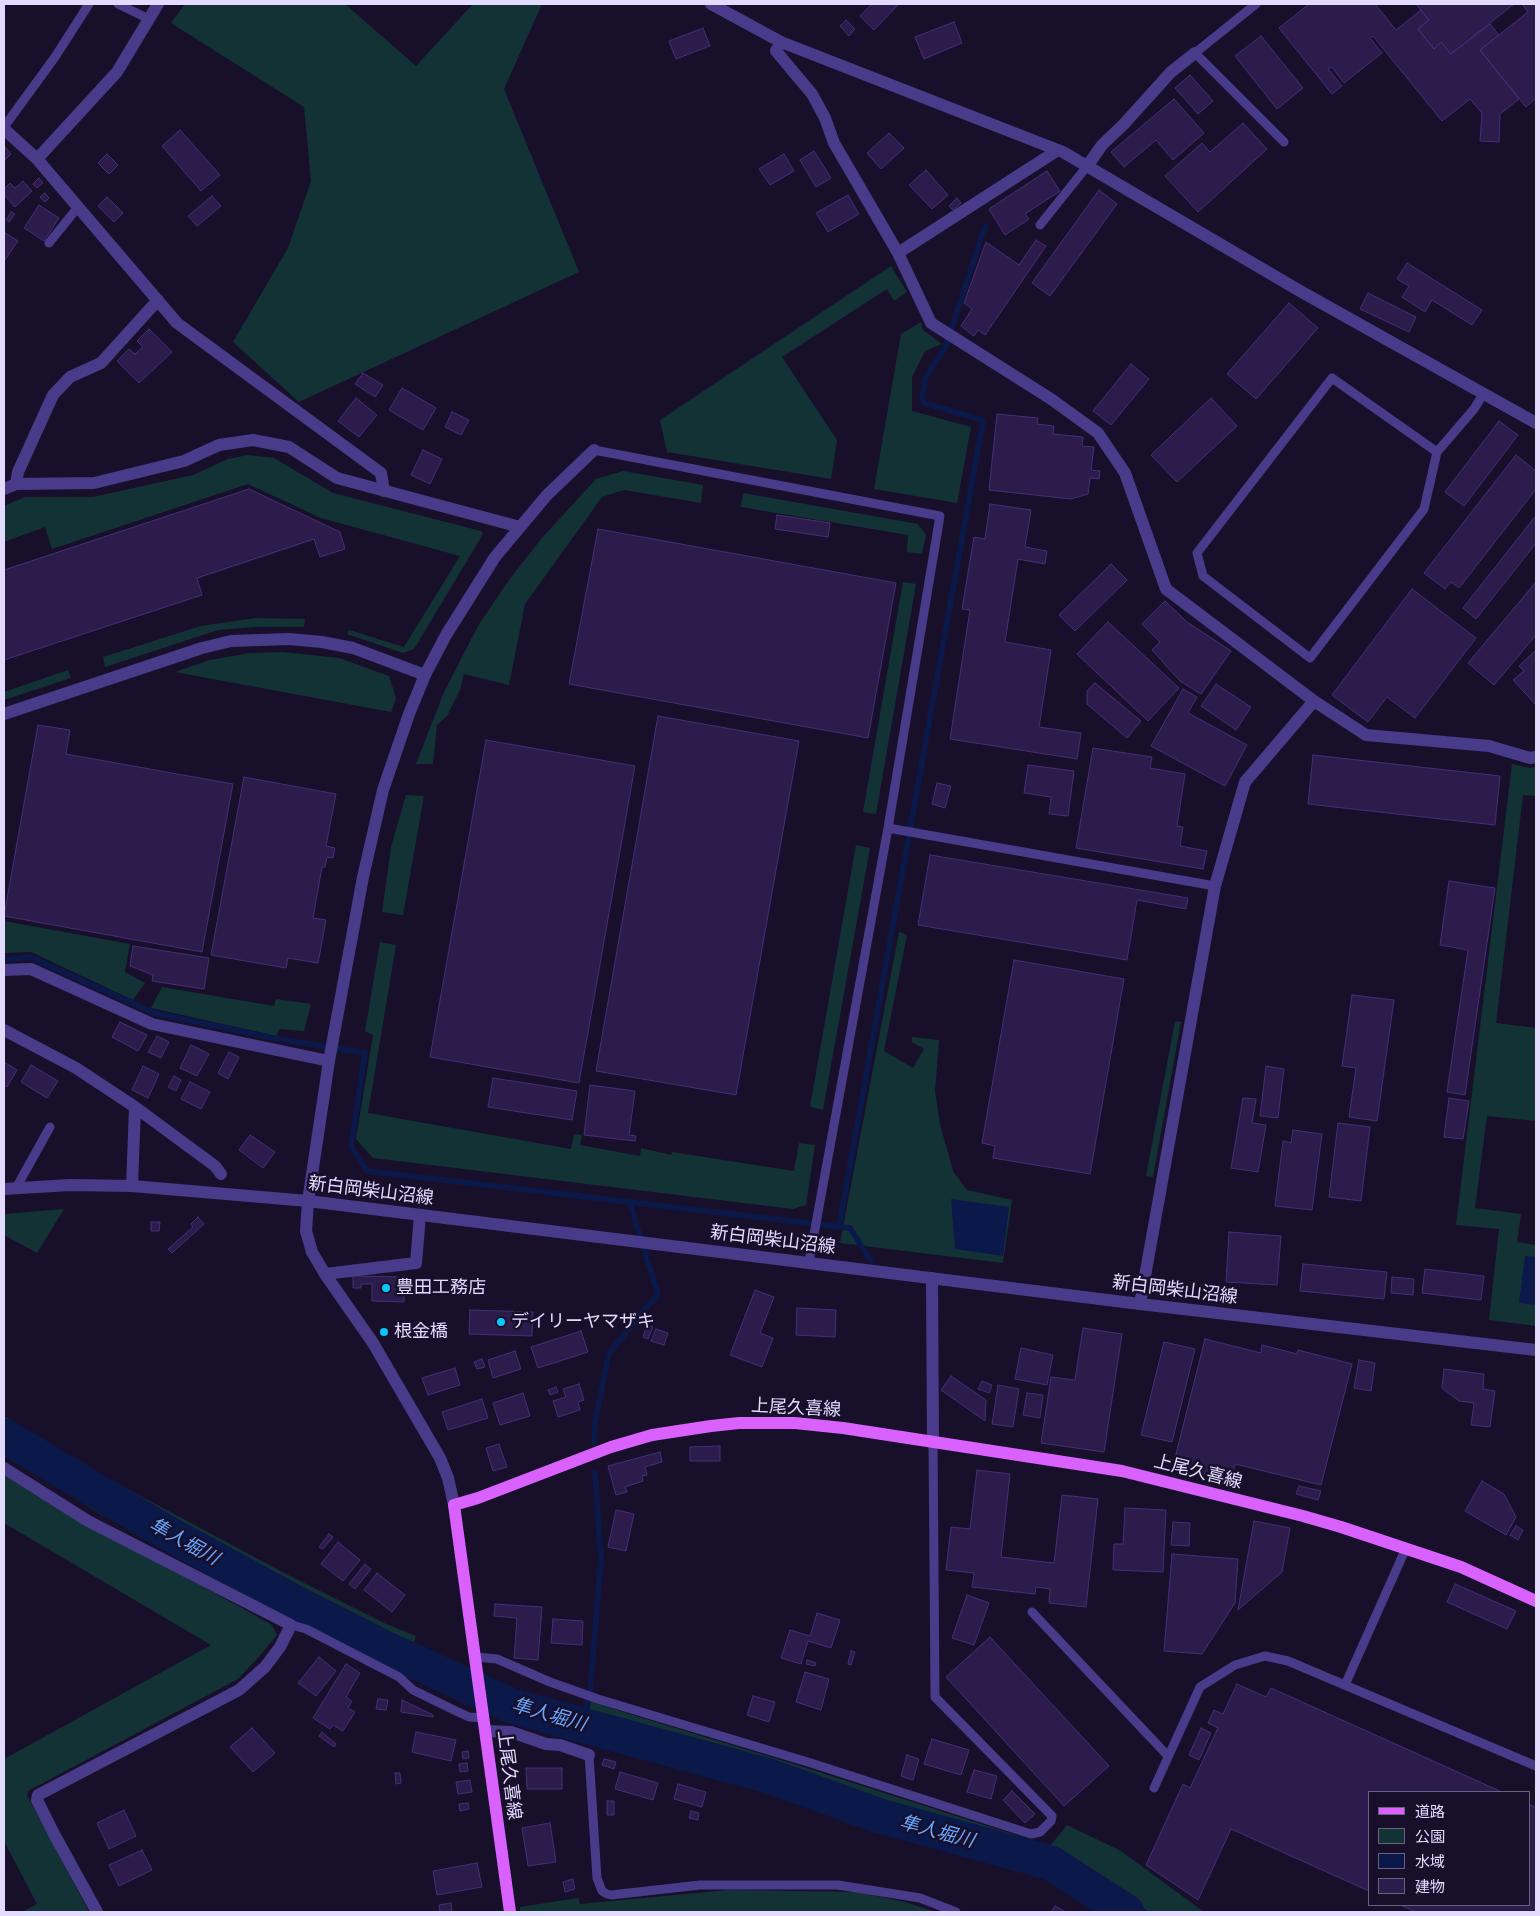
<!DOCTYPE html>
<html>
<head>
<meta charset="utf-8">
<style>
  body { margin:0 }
  #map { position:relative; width:1540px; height:1916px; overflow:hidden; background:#18102b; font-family:Cabin,"Noto Sans JP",sans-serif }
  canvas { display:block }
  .frame { position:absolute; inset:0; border:5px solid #e3daff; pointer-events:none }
  .legend { position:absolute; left:1368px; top:1791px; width:162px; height:115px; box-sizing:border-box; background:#18102b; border:1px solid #696180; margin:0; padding:6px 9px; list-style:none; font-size:15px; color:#e3daff }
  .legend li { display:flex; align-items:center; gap:10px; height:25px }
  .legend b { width:25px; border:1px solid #696180 }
</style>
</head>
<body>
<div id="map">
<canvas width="1540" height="1916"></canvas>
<div class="frame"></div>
<ul class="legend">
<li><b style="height:6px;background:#d861ff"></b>道路</li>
<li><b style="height:14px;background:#133235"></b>公園</li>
<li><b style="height:14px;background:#0a194a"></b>水域</li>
<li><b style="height:14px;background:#2c1c4c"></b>建物</li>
</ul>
</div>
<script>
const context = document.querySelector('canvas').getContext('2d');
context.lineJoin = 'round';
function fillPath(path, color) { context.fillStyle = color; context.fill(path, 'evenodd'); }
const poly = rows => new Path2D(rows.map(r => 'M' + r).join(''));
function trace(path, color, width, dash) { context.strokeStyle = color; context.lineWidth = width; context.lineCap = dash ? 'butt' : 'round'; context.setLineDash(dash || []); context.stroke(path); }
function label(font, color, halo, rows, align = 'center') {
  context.font = font + ' Cabin,"Noto Sans JP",sans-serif'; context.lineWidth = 5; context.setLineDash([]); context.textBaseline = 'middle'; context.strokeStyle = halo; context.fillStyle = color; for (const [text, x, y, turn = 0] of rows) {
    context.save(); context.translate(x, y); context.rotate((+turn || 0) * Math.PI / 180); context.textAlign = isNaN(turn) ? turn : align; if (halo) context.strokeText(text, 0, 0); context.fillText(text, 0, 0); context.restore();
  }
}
const green = poly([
  [185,4,345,4,416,66,473,4,542,4,504,89,579,272,299,402,233,342,288,248,311,181,304,107,171,23],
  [891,266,907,292,894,301,887,289,782,357,837,440,831,479,667,452,660,420],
  [921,322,923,330,942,344,925,351,912,377,912,411,971,427,957,503,874,489,901,334],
  [248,455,274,458,333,493,481,531,483,534,414,649,403,653,347,634,349,630,404,647,460,556,321,518,248,484,52,549,45,527,4,542,4,506,25,497,93,497,193,475,228,459],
  [623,471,703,485,701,503,624,490,602,497,525,604,509,685,464,674,460,690,447,716,437,725,433,764,416,764,444,692,478,626,509,580,541,539,596,479],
  [743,493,918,524,926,535,922,554,907,552,908,535,741,507],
  [903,582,916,584,876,814,863,812],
  [256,618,305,619,304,627,254,627,218,630,105,667,103,657,201,626],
  [283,652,339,658,389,676,396,698,391,712,175,672,210,660,250,653],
  [68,670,71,678,4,700,4,692],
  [1512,764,1530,768,1536,767,1536,796,1523,795,1496,1023,1536,1028,1536,1121,1487,1116,1475,1208,1521,1214,1517,1242,1536,1245,1536,1326,1489,1320,1499,1229,1456,1225],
  [406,795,424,796,403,915,382,912,391,847],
  [856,845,870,848,823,1110,810,1107],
  [4,921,130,944,125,972,145,983,133,1000,31,952,4,953],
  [899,932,907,935,884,1051,913,1068,924,1049,912,1042,912,1037,939,1040,935,1091,940,1124,953,1171,967,1190,1012,1200,1003,1263,840,1243],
  [380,942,396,945,368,1113,571,1149,574,1134,582,1135,580,1145,640,1156,641,1148,671,1155,672,1152,794,1171,799,1143,815,1145,806,1205,793,1209,373,1158,356,1139,373,1035,365,1031],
  [162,987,274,1006,276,999,311,1004,304,1031,279,1029,277,1036,151,1008],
  [1175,1021,1181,1022,1153,1177,1146,1176],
  [64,1209,37,1253,4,1235,4,1214],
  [4,1416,88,1468,288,1575,386,1624,416,1636,413,1645,167,1525,105,1492,64,1468,4,1427],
  [4,1443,54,1477,153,1532,405,1660,402,1670,100,1514,4,1453],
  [4,1475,272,1625,277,1635,256,1660,238,1679,28,1791,27,1795,89,1912,22,1912,37,1904,4,1841,4,1759,211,1645,4,1523],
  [591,1701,623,1712,797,1765,1050,1846,1067,1825,1121,1851,1204,1912,1149,1912,1114,1886,1047,1851,932,1816,860,1799,749,1759,596,1713,589,1709],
  [728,1890,857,1892,905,1902,936,1912,520,1912,520,1907,578,1898,580,1904]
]);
const water = poly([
  [951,1199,1009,1207,1003,1256,955,1249],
  [1525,1256,1536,1257,1536,1305,1519,1303]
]);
const stream = poly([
  [4,960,30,957,154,1013,273,1038,365,1053,351,1147,367,1171,850,1228,871,1261],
  [839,1227,983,421,979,419,924,403,922,397,926,377,945,348,985,226],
  [594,1442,595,1422,609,1353,658,1294,630,1203],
  [590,1692,601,1559,595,1473],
  [582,1725,588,1700]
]);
const river = poly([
  [4,1436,164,1531,298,1604,391,1651,512,1706,769,1776,880,1816,1051,1863,1127,1912]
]);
const building = poly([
  [872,4,897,4,898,5,874,30,860,16,872,4],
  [1309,4,1375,4,1396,30,1421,10,1429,20,1418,29,1434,49,1441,42,1451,54,1490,24,1499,35,1480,50,1519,99,1500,114,1499,142,1480,141,1482,113,1470,99,1442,121,1373,36,1370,38,1382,53,1344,83,1332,67,1328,69,1342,86,1332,94,1279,28,1309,4],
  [1416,4,1514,4,1451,54,1441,42,1434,49,1418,29,1429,20,1416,4],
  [1522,4,1536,4,1536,98,1526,107,1480,50,1528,12,1522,4],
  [846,20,855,29,849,36,840,26,846,20],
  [954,22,962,43,924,59,915,37,954,22],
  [703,28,710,46,676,59,669,41,703,28],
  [1261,36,1303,88,1277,109,1235,56,1261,36],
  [1190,75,1213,101,1198,114,1175,88,1190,75],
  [1174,99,1204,133,1173,160,1156,140,1124,167,1111,152,1174,99],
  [1243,123,1267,149,1198,212,1165,176,1202,143,1210,152,1243,123],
  [180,130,220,175,201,191,162,146,180,130],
  [889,133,904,148,881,169,867,153,889,133],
  [4,146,11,154,4,161,4,146],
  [814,151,831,178,816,187,800,160,814,151],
  [107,154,118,165,109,174,98,163,107,154],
  [784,154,794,171,770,185,759,169,784,154],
  [926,170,948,195,932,209,909,185,926,170],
  [1047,171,1060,191,1025,214,1029,219,1005,235,989,209,1047,171],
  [39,178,43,183,37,188,33,184,39,178],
  [23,181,32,191,15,207,4,195,4,189,10,183,15,188,23,181],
  [1099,190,1117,204,1050,296,1032,283,1099,190],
  [45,193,49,198,45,202,40,197,45,193],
  [848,195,859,214,828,232,816,213,848,195],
  [212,196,221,206,197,226,188,216,212,196],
  [107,197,123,213,114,222,98,206,107,197],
  [957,198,961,203,953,210,949,206,957,198],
  [39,205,59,218,44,241,24,228,39,205],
  [11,212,15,214,9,222,6,220,11,212],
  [4,232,18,241,5,260,4,260,4,232],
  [1036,240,1046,246,985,335,978,330,974,336,961,326,972,309,964,303,986,242,1019,265,1036,240],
  [1407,263,1482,310,1472,325,1432,300,1425,312,1402,297,1409,286,1397,279,1407,263],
  [1368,293,1416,317,1409,332,1360,309,1368,293],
  [1289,303,1318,328,1256,399,1227,374,1289,303],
  [149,329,172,352,139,383,117,361,129,349,135,354,143,347,137,341,149,329],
  [1131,364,1149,379,1111,425,1093,411,1131,364],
  [363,373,383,385,375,397,355,384,363,373],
  [402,388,436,408,423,430,389,410,402,388],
  [356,398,377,415,359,437,338,421,356,398],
  [1211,398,1237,426,1177,482,1151,455,1211,398],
  [452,412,469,420,461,435,445,427,452,412],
  [997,414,1038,418,1037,424,1054,426,1053,434,1083,437,1082,446,1094,447,1091,470,1100,471,1099,479,1090,478,1088,494,1071,499,989,490,997,414],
  [1499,421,1518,435,1464,506,1445,492,1499,421],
  [423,450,442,459,430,484,411,475,423,450],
  [1516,455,1536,471,1536,489,1459,588,1451,582,1445,589,1424,573,1516,455],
  [249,489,340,532,345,549,320,557,314,539,197,578,202,595,4,660,4,570,249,489],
  [990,504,1031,510,1025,547,1047,551,1045,564,1018,559,1005,642,1051,650,1039,727,1081,733,1077,759,950,739,970,610,962,609,974,537,985,539,990,504],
  [777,515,830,523,828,537,775,529,777,515],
  [1534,518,1536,519,1536,543,1476,619,1463,608,1534,518],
  [598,529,896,583,868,738,569,684,598,529],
  [1111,564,1127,580,1075,631,1059,615,1111,564],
  [1536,582,1536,635,1494,685,1468,663,1536,582],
  [1412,589,1476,638,1415,718,1387,697,1368,722,1332,695,1412,589],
  [1165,601,1187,622,1231,651,1201,694,1180,681,1152,650,1160,642,1142,624,1165,601],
  [1108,622,1179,688,1148,721,1077,654,1108,622],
  [1536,650,1536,705,1513,680,1524,671,1519,666,1536,650],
  [1095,683,1141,721,1127,738,1087,704,1087,691,1095,683],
  [1216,684,1251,707,1236,730,1201,706,1216,684],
  [1183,689,1197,697,1188,713,1247,745,1225,786,1151,746,1183,689],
  [658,716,799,741,736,1095,596,1071,658,716],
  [38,725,70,730,66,754,233,784,202,952,4,916,38,725],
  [486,740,635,766,579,1083,430,1057,486,740],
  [1093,748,1152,757,1150,768,1185,774,1177,826,1183,827,1180,846,1207,851,1203,869,1076,848,1093,748],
  [1313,755,1500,776,1495,825,1308,804,1313,755],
  [1028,765,1074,771,1068,816,1049,814,1051,797,1024,793,1028,765],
  [244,777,336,794,326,846,335,848,333,858,327,857,325,867,322,867,313,918,326,920,318,963,288,958,286,968,211,955,244,777],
  [937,783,951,786,945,808,932,804,937,783],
  [930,855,1188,898,1186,909,1137,900,1127,960,918,925,930,855],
  [1449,881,1495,888,1465,1095,1447,1092,1468,950,1440,945,1449,881],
  [133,946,209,958,204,989,152,981,153,975,130,966,133,946],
  [1014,960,1124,979,1090,1174,993,1158,995,1146,982,1143,1014,960],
  [1352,995,1394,1000,1377,1121,1349,1117,1356,1068,1342,1066,1352,995],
  [120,1022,147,1035,138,1051,112,1037,120,1022],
  [157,1036,169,1042,161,1058,148,1052,157,1036],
  [191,1045,209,1054,197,1076,180,1068,191,1045],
  [229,1052,239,1057,228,1079,218,1073,229,1052],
  [4,1062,17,1070,7,1087,4,1085,4,1062],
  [31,1065,58,1081,47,1098,21,1082,31,1065],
  [143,1066,159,1074,148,1098,132,1090,143,1066],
  [1266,1066,1284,1069,1278,1118,1260,1116,1266,1066],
  [174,1076,181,1080,176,1091,168,1087,174,1076],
  [493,1078,577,1091,572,1120,488,1107,493,1078],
  [190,1082,210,1092,201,1109,181,1099,190,1082],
  [590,1085,635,1091,629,1135,636,1136,635,1141,584,1135,590,1085],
  [1243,1098,1256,1099,1252,1123,1266,1125,1258,1172,1231,1168,1243,1098],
  [1449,1098,1469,1101,1463,1139,1444,1137,1449,1098],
  [1338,1123,1370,1127,1361,1201,1329,1197,1338,1123],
  [1293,1130,1322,1134,1312,1210,1275,1206,1283,1141,1291,1143,1293,1130],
  [250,1135,275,1152,263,1168,239,1150,250,1135],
  [198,1217,204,1224,172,1253,168,1249,193,1227,191,1224,198,1217],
  [151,1222,160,1222,159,1231,151,1231,151,1222],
  [1229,1232,1281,1236,1277,1285,1226,1282,1229,1232],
  [1303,1264,1387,1272,1384,1299,1300,1291,1303,1264],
  [1425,1269,1484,1276,1481,1300,1422,1293,1425,1269],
  [353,1276,404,1277,404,1302,372,1301,372,1284,361,1284,361,1288,353,1288,353,1276],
  [1392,1277,1414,1279,1413,1295,1391,1293,1392,1277],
  [755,1290,774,1297,760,1333,773,1338,762,1367,730,1355,755,1290],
  [797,1308,836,1310,835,1337,796,1335,797,1308],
  [470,1310,533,1312,532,1336,469,1334,470,1310],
  [647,1325,653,1327,648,1339,643,1337,647,1325],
  [1083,1328,1122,1334,1104,1452,1041,1443,1051,1377,1075,1380,1083,1328],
  [656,1329,668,1333,664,1345,651,1341,656,1329],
  [581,1331,588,1352,538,1368,531,1347,581,1331],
  [1205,1339,1261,1353,1262,1345,1297,1354,1298,1350,1352,1364,1321,1485,1235,1464,1231,1480,1173,1466,1205,1339],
  [1164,1342,1195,1349,1172,1442,1141,1435,1164,1342],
  [1021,1348,1053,1355,1047,1385,1015,1379,1021,1348],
  [515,1351,521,1369,493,1378,488,1360,515,1351],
  [482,1359,485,1367,477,1369,474,1362,482,1359],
  [1359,1360,1375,1363,1371,1391,1354,1388,1359,1360],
  [455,1368,460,1385,428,1395,422,1378,455,1368],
  [1444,1369,1484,1374,1483,1389,1495,1391,1490,1427,1471,1425,1474,1403,1459,1401,1442,1388,1444,1369],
  [951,1376,986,1400,985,1421,941,1390,951,1376],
  [982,1381,992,1385,989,1393,978,1389,982,1381],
  [579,1384,584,1400,578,1402,580,1410,558,1417,553,1401,566,1397,563,1389,579,1384],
  [998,1385,1019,1389,1013,1427,992,1424,998,1385],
  [556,1387,558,1392,550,1395,548,1390,556,1387],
  [523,1393,530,1416,500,1425,493,1403,523,1393],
  [1027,1393,1043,1395,1040,1418,1023,1415,1027,1393],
  [482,1399,488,1418,448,1430,442,1412,482,1399],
  [499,1444,507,1467,493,1471,486,1448,499,1444],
  [720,1446,720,1461,690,1461,690,1447,720,1446],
  [660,1452,662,1462,645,1467,647,1475,642,1476,643,1481,625,1487,627,1492,616,1495,608,1466,660,1452],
  [977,1470,1010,1474,1001,1557,1054,1563,1062,1495,1098,1499,1086,1607,1049,1603,1050,1589,1036,1587,1035,1594,972,1587,974,1573,946,1570,951,1527,970,1529,977,1470],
  [1482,1481,1504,1494,1516,1517,1506,1535,1465,1511,1482,1481],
  [1299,1486,1321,1491,1318,1500,1296,1494,1299,1486],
  [1125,1508,1166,1510,1163,1572,1113,1570,1114,1544,1123,1544,1125,1508],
  [616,1510,634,1514,626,1551,608,1547,616,1510],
  [1254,1521,1290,1528,1282,1572,1238,1610,1254,1521],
  [1173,1522,1190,1523,1189,1546,1171,1545,1173,1522],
  [1516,1526,1523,1530,1518,1540,1510,1535,1516,1526],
  [329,1534,333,1537,323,1549,319,1547,329,1534],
  [338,1542,360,1560,343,1581,321,1564,338,1542],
  [1172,1554,1238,1559,1235,1603,1202,1654,1164,1651,1172,1554],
  [365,1564,371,1569,355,1589,349,1584,365,1564],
  [377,1573,405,1595,392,1612,364,1590,377,1573],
  [1455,1584,1516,1611,1507,1629,1447,1602,1455,1584],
  [967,1595,989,1603,974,1645,952,1638,967,1595],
  [495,1604,542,1607,538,1660,514,1658,517,1618,494,1616,495,1604],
  [817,1613,840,1620,831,1648,808,1641,801,1664,781,1658,790,1630,810,1636,817,1613],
  [553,1619,583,1621,582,1645,551,1643,553,1619],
  [990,1637,1109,1766,1064,1806,946,1677,990,1637],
  [851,1651,855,1652,851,1665,848,1664,851,1651],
  [319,1657,336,1671,316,1696,298,1683,319,1657],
  [807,1660,816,1663,815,1666,806,1664,807,1660],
  [346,1664,360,1673,346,1697,352,1701,348,1708,355,1712,343,1731,333,1725,330,1729,313,1718,346,1664],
  [805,1672,829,1679,821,1710,796,1702,805,1672],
  [1237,1684,1266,1697,1271,1688,1502,1792,1369,1792,1369,1891,1231,1829,1198,1900,1146,1865,1183,1784,1190,1788,1218,1728,1208,1723,1214,1710,1223,1714,1237,1684],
  [753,1696,775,1702,769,1722,747,1715,753,1696],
  [378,1699,388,1700,386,1710,376,1709,378,1699],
  [402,1700,433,1715,433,1717,401,1712,402,1700],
  [252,1728,275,1753,253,1772,230,1747,252,1728],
  [1201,1728,1211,1733,1199,1760,1189,1755,1201,1728],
  [322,1732,336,1744,334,1747,319,1736,322,1732],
  [416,1732,456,1740,451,1761,412,1752,416,1732],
  [932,1739,969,1750,961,1775,924,1764,932,1739],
  [468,1751,469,1758,463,1759,462,1752,468,1751],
  [907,1755,919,1759,913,1780,901,1776,907,1755],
  [604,1759,616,1762,614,1769,602,1765,604,1759],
  [467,1763,468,1771,460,1772,459,1764,467,1763],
  [526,1768,562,1768,562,1789,527,1789,526,1768],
  [974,1770,997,1776,991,1799,967,1792,974,1770],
  [620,1772,658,1783,653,1800,615,1789,620,1772],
  [395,1773,400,1773,401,1783,396,1784,395,1773],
  [470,1780,472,1792,458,1794,456,1782,470,1780],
  [678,1784,706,1792,702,1807,674,1799,678,1784],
  [1012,1791,1035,1814,1025,1823,1003,1800,1012,1791],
  [607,1801,614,1801,614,1815,607,1815,607,1801],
  [468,1803,469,1809,460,1811,459,1804,468,1803],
  [1529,1804,1536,1808,1536,1912,1416,1912,1400,1905,1529,1905,1529,1804],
  [124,1810,136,1836,109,1849,97,1823,124,1810],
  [691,1811,699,1813,698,1820,689,1818,691,1811],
  [550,1823,556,1862,528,1866,522,1828,550,1823],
  [142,1850,152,1870,119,1886,109,1865,142,1850],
  [477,1863,482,1887,437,1895,433,1871,477,1863],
  [573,1879,575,1889,565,1892,563,1882,573,1879],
  [451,1903,452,1912,440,1912,439,1905,451,1903],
  [1055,1906,1066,1912,1051,1912,1055,1906]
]);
const service = poly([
  [118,4,149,19],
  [1256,4,1195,53,1284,142],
  [4,127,55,57,89,4],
  [1040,225,1088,165],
  [49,243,78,207],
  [594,450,940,516,888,828,809,1262],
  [1437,452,1424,509,1310,658,1203,576,1197,553,1332,378,1437,452,1474,409,1484,393],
  [888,828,1215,886],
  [16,1188,50,1127],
  [1032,1612,1168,1756],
  [291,1625,306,1629,399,1677,413,1690,456,1711,469,1717,484,1718],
  [476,1657,497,1659,550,1682,598,1699,811,1763,1031,1834,1040,1832,1051,1821,1052,1816,935,1697,933,1442],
  [1345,1685,1406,1548],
  [589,1755,597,1878,602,1891,607,1894,611,1895,700,1885,838,1885,920,1898,956,1912],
  [1154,1788,1200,1687,1235,1665,1265,1656,1288,1661,1536,1766]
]);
const minor = poly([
  [781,42,776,51,812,94,825,118,834,143,898,253,931,323,1051,399,1098,433,1125,473,1166,589,1314,701,1366,735,1489,746,1530,758,1536,757],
  [4,129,37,159,177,323,381,473,384,491],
  [37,159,117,72,158,4],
  [1088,165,1102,145,1124,124,1171,72,1195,53],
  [898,253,1058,150],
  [16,484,18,472,53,395,70,377,101,363,158,300],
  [4,489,16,484,94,483,184,461,219,445,253,440,289,447,337,478,520,527],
  [4,970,31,969,152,1024,329,1061],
  [4,1030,76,1068,135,1107,215,1166,221,1174],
  [132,1186,135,1107],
  [325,1274,416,1263,420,1215],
  [932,1278,933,1442],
  [1140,1304,1215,886,1245,782,1314,701],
  [4,1468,88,1521,291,1625,280,1647,265,1667,239,1690,38,1795,37,1800,54,1834,97,1912],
  [486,1731,511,1732,546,1744,560,1745,589,1755]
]);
const tertiary = poly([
  [711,4,781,42,1063,152,1300,291,1536,423],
  [4,714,202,648,231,641,289,639,322,642,353,648,425,675],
  [4,1189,70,1185,132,1186,308,1201,1140,1304,1536,1350],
  [454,1505,448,1478,440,1458,373,1343,325,1274,312,1252,306,1231,308,1201,329,1061,363,877,383,790,409,714,425,675,446,635,495,557,547,495,594,450]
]);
const primary = poly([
  [510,1912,454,1505,478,1498,611,1447,652,1435,711,1426,739,1423,795,1423,843,1428,1122,1471,1303,1516,1341,1527,1461,1567,1536,1601]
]);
const markers = [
  [386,1288,5,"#06c7ff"],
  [501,1322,5,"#06c7ff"],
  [384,1332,5,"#06c7ff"]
];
const streetNames = [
  ["新白岡柴山沼線",371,1191,7],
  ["新白岡柴山沼線",773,1240,7],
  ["新白岡柴山沼線",1175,1290,7],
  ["上尾久喜線",796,1408,3],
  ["上尾久喜線",1198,1472,14],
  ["上尾久喜線",509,1775,83]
];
const poiNames = [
  ["豊田工務店",396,1288],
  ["デイリーヤマザキ",511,1322],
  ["根金橋",394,1332]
];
const waterNames = [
  ["隼人堀川",184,1542,29],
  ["隼人堀川",549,1715,16],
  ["隼人堀川",937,1832,15]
];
fillPath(green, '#133235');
fillPath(water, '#0a194a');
trace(stream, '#0a194a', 5.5);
trace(river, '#0a194a', 35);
fillPath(building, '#2c1c4c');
trace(building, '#462e78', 1);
trace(service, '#483b8a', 9);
trace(minor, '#483b8a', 12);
trace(tertiary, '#483b8a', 12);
trace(primary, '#d861ff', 12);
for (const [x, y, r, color] of markers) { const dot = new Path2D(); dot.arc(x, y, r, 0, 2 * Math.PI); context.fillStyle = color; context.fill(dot); trace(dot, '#18102b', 2); }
label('18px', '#e3daff', '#18102b', streetNames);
label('18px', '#e3daff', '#18102b', poiNames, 'left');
label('italic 19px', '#68a6ff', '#18102b', waterNames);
</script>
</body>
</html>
